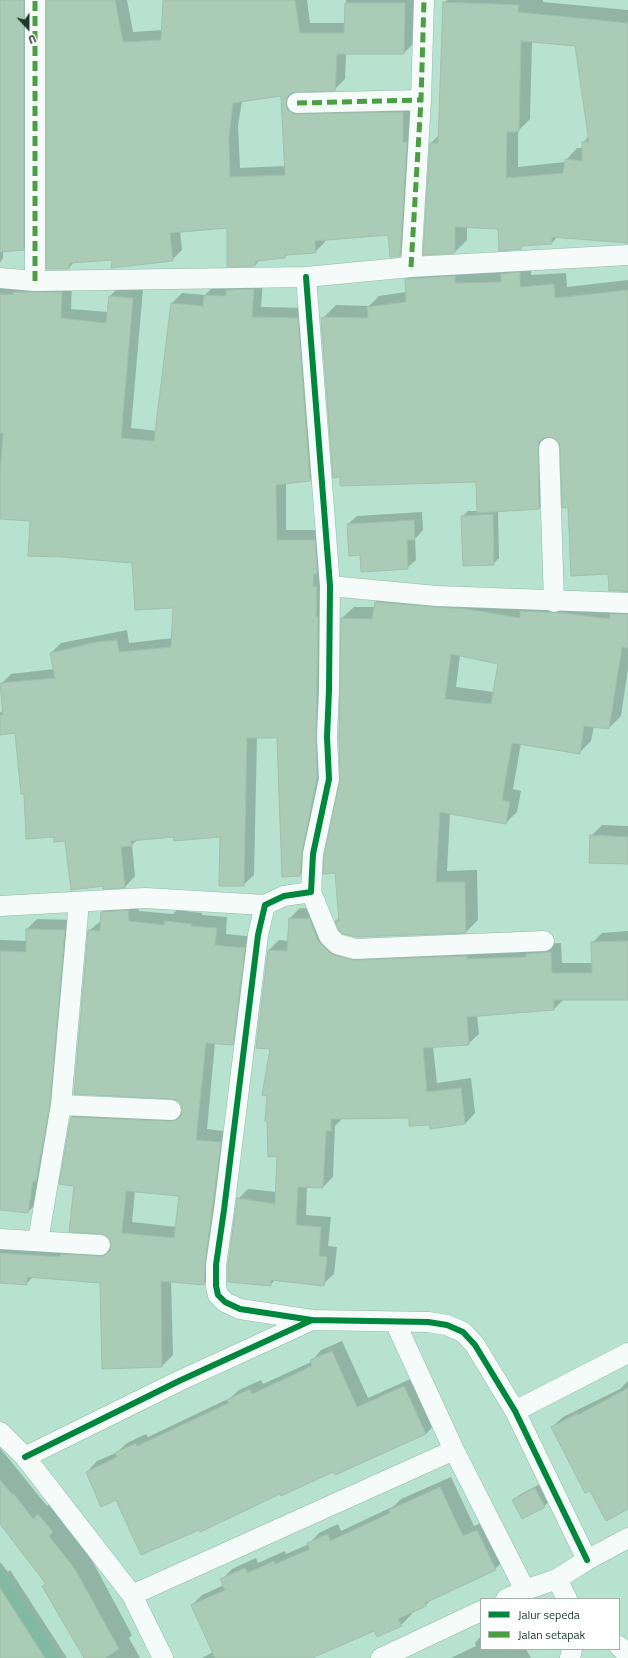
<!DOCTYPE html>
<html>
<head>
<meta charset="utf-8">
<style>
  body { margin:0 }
  #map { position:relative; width:628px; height:1658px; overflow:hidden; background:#b6e2cf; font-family:"Titillium Web",sans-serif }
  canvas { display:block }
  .legend { position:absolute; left:480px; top:1598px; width:140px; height:52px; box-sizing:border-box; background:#fff; border:1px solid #a3b0ab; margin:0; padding:5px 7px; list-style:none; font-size:12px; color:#18392c }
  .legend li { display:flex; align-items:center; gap:8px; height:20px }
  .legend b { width:20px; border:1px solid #a3b0ab }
  .north { position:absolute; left:8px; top:8px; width:40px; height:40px; -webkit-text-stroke:3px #fff; paint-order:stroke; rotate:159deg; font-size:11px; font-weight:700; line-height:16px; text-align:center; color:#18392c }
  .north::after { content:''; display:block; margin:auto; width:14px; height:18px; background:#18392c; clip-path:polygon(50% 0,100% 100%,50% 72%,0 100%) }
</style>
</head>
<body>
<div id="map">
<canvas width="628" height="1658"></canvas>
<ul class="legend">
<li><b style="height:5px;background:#00873e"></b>Jalur sepeda</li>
<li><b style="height:5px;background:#4b9f42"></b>Jalan setapak</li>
</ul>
<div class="north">U</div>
</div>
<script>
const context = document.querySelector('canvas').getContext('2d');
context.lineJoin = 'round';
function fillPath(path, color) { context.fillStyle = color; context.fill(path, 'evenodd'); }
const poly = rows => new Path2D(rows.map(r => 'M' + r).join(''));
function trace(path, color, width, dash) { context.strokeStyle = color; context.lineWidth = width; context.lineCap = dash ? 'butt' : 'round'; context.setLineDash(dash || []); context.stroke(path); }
const built = poly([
  [0,1569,7,1577,60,1658,0,1658]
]);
const shadow = poly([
  [0,0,33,0,33,239,23,249,3,251,3,258,0,263],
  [48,0,127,0,133,32,163,30,164,0,307,0,310,23,345,23,346,0,415,0,414,43,404,53,346,53,345,79,334,90,296,91,295,92,297,99,413,102,410,245,400,256,389,234,325,239,325,242,315,252,288,254,285,257,261,259,255,265,228,227,180,231,182,250,172,260,113,259,74,262,69,268],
  [282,95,286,166,240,168,238,126,242,101],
  [447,0,543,0,543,2,628,10,628,243,558,236,552,243,524,245,520,248,499,228,467,226,467,240,455,252,424,254,431,143,439,135,444,3],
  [532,41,576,45,589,136,583,143,583,148,577,148,566,160,565,162,518,167,518,131,530,119],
  [532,261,531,275,566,273,567,287,628,280,628,592,610,590,609,573,569,506,559,441,555,437,549,435,551,497,539,508,498,511,499,558,493,564,462,517,468,511,478,511,477,481,322,319,336,305,369,306,379,296,406,292,406,280,418,268],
  [0,273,72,282,71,309,108,312,110,296,120,286,143,289,131,428,157,431,172,303,182,293,205,295,215,285,263,280,261,307,307,308,320,470,310,480,286,483,286,530,325,530,325,726,310,864,300,875,278,737,257,737,254,875,243,885,221,836,174,836,137,840,132,845,135,876,125,887,104,888,105,885,66,840,55,836,25,793,16,732,0,734,0,713,3,710,1,684,11,674,54,669,51,653,61,643,127,630,129,643,173,638,174,607,133,562,31,520,0,518],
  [422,512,423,530,415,539,416,560,407,568,348,524,357,516],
  [387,590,628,603,628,669,621,716,609,728,594,726,591,741,579,753,521,743,513,789,521,791,517,812,506,823,450,813,447,871,477,870,478,920,466,932,356,936,340,929,336,921,340,917,342,618,354,607,375,607,376,602],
  [460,655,500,664,494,692,456,687],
  [602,825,628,826,628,863,591,836],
  [138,900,139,911,173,914,177,910,202,913,202,915,227,917,226,934,255,937,243,1033,232,1044,215,1043,207,1129,231,1132,215,1273,204,1284,171,1281,173,1355,162,1366,101,1282,34,1276,26,1284,0,1282,0,1242,111,1246,111,1239,75,1185,72,1117,83,1106,182,1111,182,1104,89,931,102,920,102,912,113,901],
  [135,1191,180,1196,177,1227,132,1222],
  [300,908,320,909,339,942,537,944,561,943,562,963,592,963,592,943,602,933,628,931,628,999,564,999,554,1009,477,1015,479,1034,468,1044,433,1047,437,1083,471,1078,475,1113,465,1124,431,1128,430,1124,410,1117,341,1118,341,1120,335,1126,333,1177,323,1187,307,1186,306,1215,331,1217,328,1246,337,1247,334,1274,323,1284,276,1279,270,1285,238,1199,248,1189,276,1192,278,1155,271,1048,269,950,279,940,288,941,290,918],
  [37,919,75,920,39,1201,28,1212,0,1209,0,940,27,941,27,929],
  [342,1341,368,1398,415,1377,436,1423,426,1434,280,1493,199,1529,116,1499,87,1472,97,1461,116,1453,127,1443,146,1434,148,1437,230,1398,239,1390,261,1380,263,1384,311,1362,321,1350],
  [628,1381,628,1508,552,1427,563,1417,620,1389],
  [0,1448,47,1506,52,1502,66,1518,62,1522,89,1555,132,1635,129,1638,140,1658,85,1658,68,1601,0,1522],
  [451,1477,474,1526,488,1520,506,1558,495,1569,432,1599,426,1605,411,1612,412,1614,401,1625,375,1629,312,1658,202,1658,213,1652,192,1605,202,1595,224,1585,221,1580,232,1569,256,1558,258,1563,285,1551,286,1554,309,1544,319,1533,338,1524,341,1531,394,1506,401,1499],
  [540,1484,550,1501,544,1506,523,1518,514,1501,519,1495],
  [0,1562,8,1572,10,1570,67,1658,0,1658],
  [481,1636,481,1649,526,1649,531,1658,451,1658,476,1646,475,1643]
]);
const building = poly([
  [0,0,24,0,24,250,0,252,0,0],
  [46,0,115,0,123,42,161,40,163,0,295,0,300,33,344,33,345,3,405,3,404,54,337,54,335,91,296,92,291,93,287,97,286,103,287,109,292,113,297,114,403,112,403,142,407,142,400,256,390,257,388,235,315,241,316,253,285,255,285,258,256,261,255,266,227,267,227,228,170,233,173,261,111,268,112,260,69,263,69,269,46,269,46,0],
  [281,96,285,175,230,177,229,137,233,103,281,96],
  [443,2,519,5,518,12,628,23,628,243,552,237,552,244,521,246,521,249,499,251,498,229,455,227,455,253,423,255,430,143,438,143,443,2],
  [521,41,575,46,589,142,582,142,582,161,565,159,563,173,506,178,507,132,519,132,521,41],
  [520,272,520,287,554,284,555,298,628,290,628,591,609,591,608,574,571,576,568,507,562,508,560,448,559,442,554,438,549,437,543,438,539,442,538,448,539,509,477,513,476,482,340,486,340,477,333,478,321,318,324,318,324,317,368,318,367,307,406,302,405,279,455,276,455,283,501,282,501,274,520,272],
  [254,289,252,317,298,318,310,481,276,485,277,540,315,540,317,570,317,574,314,574,313,586,317,587,316,617,318,617,316,737,317,778,302,852,300,876,282,877,277,738,247,738,244,886,219,886,220,837,174,841,173,837,131,841,132,846,121,847,125,888,103,889,104,886,71,890,65,841,54,842,54,837,26,839,24,794,21,794,15,733,0,735,0,715,3,715,0,683,55,678,50,653,97,642,117,640,119,652,171,647,173,608,135,610,132,563,61,557,28,556,30,521,0,519,0,475,3,433,0,433,0,294,13,295,13,292,62,292,61,318,106,323,109,296,133,298,121,438,154,441,171,303,203,306,204,295,226,296,226,290,254,289],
  [493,514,494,565,463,566,461,516,493,514],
  [414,520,415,540,407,540,408,569,361,572,360,555,349,556,347,524,414,520],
  [375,602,436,607,468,609,520,618,520,611,564,613,610,619,610,614,628,614,628,648,622,647,609,729,584,726,580,754,512,743,502,800,510,802,506,824,440,812,436,882,465,882,466,933,356,937,343,934,339,930,335,921,339,921,335,873,323,874,324,856,340,779,339,737,341,618,372,619,375,602],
  [451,654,498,664,491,704,445,699,451,654],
  [590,835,628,837,628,864,589,863,590,835],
  [128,910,129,921,164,925,165,921,192,924,191,926,217,928,215,945,245,948,233,1045,206,1043,196,1140,221,1142,205,1263,204,1285,161,1281,162,1367,102,1369,100,1283,27,1277,27,1285,0,1283,0,1253,60,1257,61,1254,100,1256,105,1255,110,1251,111,1246,110,1240,106,1235,101,1234,69,1232,74,1186,59,1184,71,1117,170,1121,177,1120,181,1116,182,1110,181,1104,178,1101,172,1099,74,1094,88,930,100,931,101,912,128,910],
  [126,1191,179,1196,174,1238,122,1233,126,1191],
  [289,918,310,919,318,941,329,952,334,955,355,960,467,956,467,959,526,957,526,954,551,952,552,973,592,973,591,942,628,941,628,1000,554,1000,554,1010,467,1017,469,1045,423,1048,427,1092,461,1088,465,1124,430,1129,429,1125,409,1126,409,1118,331,1119,331,1131,326,1131,323,1188,298,1187,296,1225,321,1227,319,1256,327,1257,324,1286,271,1280,271,1286,228,1282,228,1266,237,1198,275,1204,277,1156,268,1157,267,1121,265,1121,267,1096,262,1095,270,1049,256,1048,268,950,287,951,289,918],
  [26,929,65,930,50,1104,36,1181,33,1181,28,1213,0,1210,0,951,26,952,26,929],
  [332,1351,357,1407,404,1386,426,1434,335,1475,333,1472,281,1496,280,1494,200,1532,199,1530,141,1555,116,1500,101,1507,86,1472,117,1457,115,1453,136,1443,137,1446,229,1403,227,1400,250,1389,252,1394,312,1366,310,1360,332,1351],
  [628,1388,628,1509,606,1521,590,1491,585,1493,551,1427,578,1413,578,1415,628,1388],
  [0,1480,13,1495,14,1494,33,1519,38,1514,53,1532,49,1536,75,1569,119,1649,105,1658,84,1658,42,1586,46,1584,0,1524,0,1480],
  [440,1487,463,1536,477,1530,496,1570,425,1603,426,1606,398,1619,402,1626,377,1637,374,1631,312,1658,215,1658,191,1605,225,1590,220,1579,245,1568,247,1573,274,1561,275,1564,310,1549,307,1543,328,1534,330,1541,390,1513,389,1510,440,1487],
  [535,1488,545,1507,522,1519,512,1500,535,1488],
  [0,1588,45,1658,0,1658,0,1588]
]);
const minor = poly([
  [297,103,421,100],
  [411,267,421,100,424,0],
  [306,277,330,586,329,690,327,737,329,779,313,854,311,892,284,896,265,905,258,935,224,1210,216,1265,216,1286,218,1295,225,1302,240,1309,312,1320],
  [0,278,35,281,306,277,411,267,628,255],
  [35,281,35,0],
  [549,448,554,602],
  [330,586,437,596,628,603],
  [311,892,329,936,337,944,355,949,544,941],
  [0,906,145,898,265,905],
  [61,1105,171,1110],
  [0,1239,100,1245],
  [38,1241,61,1105,79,902],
  [395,1322,454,1450,525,1590],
  [515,1411,628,1353],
  [0,1432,25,1457,132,1595,163,1658],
  [25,1457,179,1381,312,1320,428,1322,447,1325,463,1332,475,1345,515,1411,587,1560],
  [557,1579,567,1599],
  [132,1595,454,1450],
  [506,1599,525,1590,557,1579,587,1560,628,1538],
  [619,1646,628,1655],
  [381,1658,481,1611],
  [570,1658,572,1649]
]);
const quiet = poly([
  [297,103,421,100],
  [411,267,421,100,424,0],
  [35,281,35,0]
]);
const cycleway = poly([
  [306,277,330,586,329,690,327,737,329,779,313,854,311,892,284,896,265,905,258,935,224,1210,216,1265,216,1286,218,1295,225,1302,240,1309,312,1320],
  [25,1457,179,1381,312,1320,428,1322,447,1325,463,1332,475,1345,515,1411,587,1560]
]);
fillPath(built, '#a3e8cb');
fillPath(shadow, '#0003');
fillPath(building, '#aacbb5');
trace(building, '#a1bfac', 1);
trace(minor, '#96b9aa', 21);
trace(minor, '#f4fbf8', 20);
trace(quiet, '#4b9f42', 5, [10, 5]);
trace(cycleway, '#00873e', 6);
</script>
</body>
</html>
